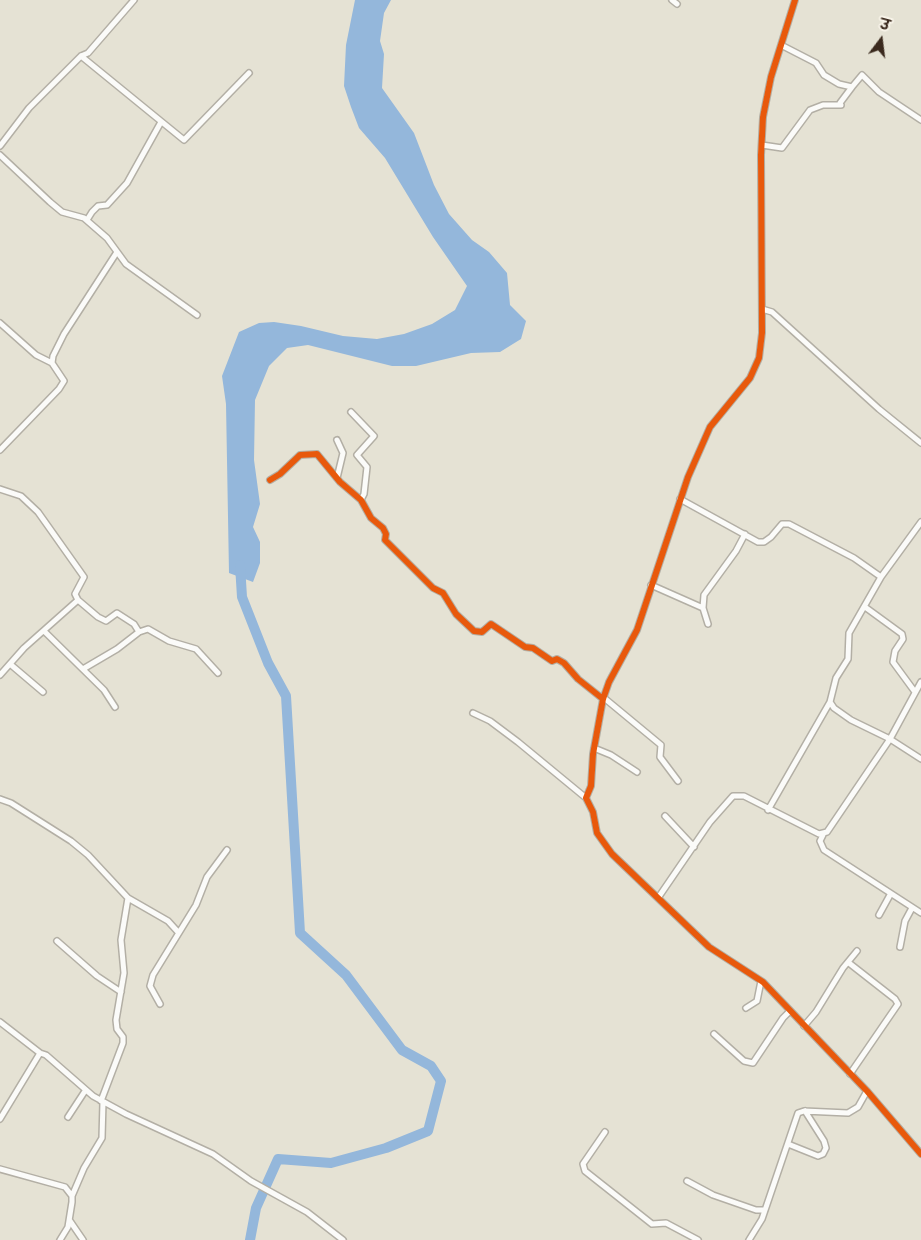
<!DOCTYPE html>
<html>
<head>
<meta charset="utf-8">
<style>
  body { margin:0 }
  #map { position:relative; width:921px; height:1240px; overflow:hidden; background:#e5e2d4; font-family:Caveat,"Playpen Sans Deva",sans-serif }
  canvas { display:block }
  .north { position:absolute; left:856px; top:15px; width:50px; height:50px; -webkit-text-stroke:4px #f7f3e8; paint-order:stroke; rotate:15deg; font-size:14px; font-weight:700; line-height:20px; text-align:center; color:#3b2a1e }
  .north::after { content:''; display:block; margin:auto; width:18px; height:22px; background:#3b2a1e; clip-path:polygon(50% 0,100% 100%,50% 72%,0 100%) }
</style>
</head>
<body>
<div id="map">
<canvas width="921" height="1240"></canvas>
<div class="north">उ</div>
</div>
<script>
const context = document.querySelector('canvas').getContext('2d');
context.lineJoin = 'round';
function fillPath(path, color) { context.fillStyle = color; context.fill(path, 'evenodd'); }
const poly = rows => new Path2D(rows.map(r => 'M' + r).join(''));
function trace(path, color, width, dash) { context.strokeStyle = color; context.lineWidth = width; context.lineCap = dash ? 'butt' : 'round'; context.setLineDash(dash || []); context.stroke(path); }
const water = poly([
  [355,0,391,0,384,13,380,41,384,54,382,88,414,133,434,185,449,214,472,240,489,252,507,273,510,305,526,321,521,339,500,352,471,353,416,366,392,366,308,345,287,348,269,366,255,400,254,460,260,504,253,527,260,542,260,563,253,582,229,573,226,404,222,376,239,332,259,323,274,322,301,326,343,336,377,339,404,334,432,324,455,310,467,286,433,237,385,158,359,128,351,107,344,86,346,45]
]);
const river = poly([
  [240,565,242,597,268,663,286,696,300,933,346,975,402,1050,431,1066,441,1081,428,1131,386,1148,331,1163,278,1159,256,1208,250,1240]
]);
const street = poly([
  [672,0,677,4],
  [795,0,771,77,763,117,761,155,762,333,759,358,750,378,710,427,688,477,637,630,609,682,603,699,593,754,591,786,586,798,593,812,597,833,612,854,709,947,763,982,867,1091,921,1154],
  [781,45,816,63,824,75,839,84,852,87,862,75,879,92,921,120],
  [81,56,184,140,249,73],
  [762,145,782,148,810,110,823,105,841,105,840,103,852,87],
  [0,146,29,108,81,56,88,53,134,0],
  [0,155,50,202,62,212,84,218,107,238,126,264,197,315],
  [87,220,92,212,98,206,107,205,127,183,161,122],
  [762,309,772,312,879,409,921,443],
  [0,323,36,355,52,363,64,381,59,389,0,450],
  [52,363,53,356,64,334,117,252],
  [351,412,374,436,357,455,367,467,364,494,361,500],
  [337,440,343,453,337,478],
  [270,480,280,474,300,455,317,454,340,482,361,500,371,518,383,528,386,534,385,540,433,588,443,593,456,614,474,631,482,632,491,624,525,647,533,648,552,661,557,659,564,663,578,679,603,699],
  [0,489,21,496,38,512,84,577,75,594,78,600,24,648,0,675],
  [680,499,758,542,764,542,771,537,782,524,789,524,854,558,881,577],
  [921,522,881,577,849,633,848,659,836,678,830,702,834,708,851,720,890,739,921,759],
  [651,585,703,608],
  [78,600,98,617,106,621,117,613,134,624,139,632],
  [865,607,902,634,903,639,895,651,893,662,915,692],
  [708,624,703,608,704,595,736,551,745,534],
  [44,631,104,690,115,707],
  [10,664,43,692],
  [83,669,117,649,139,632,148,629,169,641,196,649,218,673],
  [603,697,661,745,660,757,678,781],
  [473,713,490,721,518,742,586,798],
  [594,748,611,755,637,772],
  [0,799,11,803,71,841,88,855,128,898,121,940,124,973,116,1020,117,1029,123,1037,123,1043,101,1101],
  [768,810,830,702],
  [665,816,694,847],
  [823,835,820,841,824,850,921,913],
  [128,898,168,921,178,932],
  [658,898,710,822,733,796,744,796,819,834,827,832,890,739,921,682],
  [879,915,890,895],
  [57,941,97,976,121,992],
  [900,947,905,921,912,908],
  [849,963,895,999,898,1004,850,1074],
  [160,1004,150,986,153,975,196,905,207,877,227,850],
  [746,1008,757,1001,761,981],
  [0,1022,40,1053,46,1055,93,1096,126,1114,213,1154,251,1181,307,1212,343,1240],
  [804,1026,816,1012,843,968,857,951],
  [714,1034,744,1061,753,1063,783,1018,790,1011],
  [68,1117,85,1091],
  [0,1119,40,1053],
  [605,1132,583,1164,585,1171,652,1224,666,1223,698,1240],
  [788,1144,818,1156,823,1154,826,1148,824,1141,805,1111],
  [0,1169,65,1187,72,1196,72,1202,68,1227,60,1240],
  [687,1181,713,1195,756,1210,765,1210],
  [72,1196,84,1168,102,1138,103,1102],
  [70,1221,83,1240],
  [749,1240,762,1219,798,1113,804,1111,848,1113,858,1107,867,1091]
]);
const cycleway = poly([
  [795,0,771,77,763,117,761,155,762,333,759,358,750,378,710,427,688,477,637,630,609,682,603,699,593,754,591,786,586,798,593,812,597,833,612,854,709,947,763,982,867,1091,921,1154],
  [270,480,280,474,300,455,317,454,340,482,361,500,371,518,383,528,386,534,385,540,433,588,443,593,456,614,474,631,482,632,491,624,525,647,533,648,552,661,557,659,564,663,578,679,603,699]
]);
fillPath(water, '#94b7db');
trace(river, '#94b7db', 10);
trace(street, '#b3afa5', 8);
trace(street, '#fbfbf9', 5);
trace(cycleway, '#e8590c', 6);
</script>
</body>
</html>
